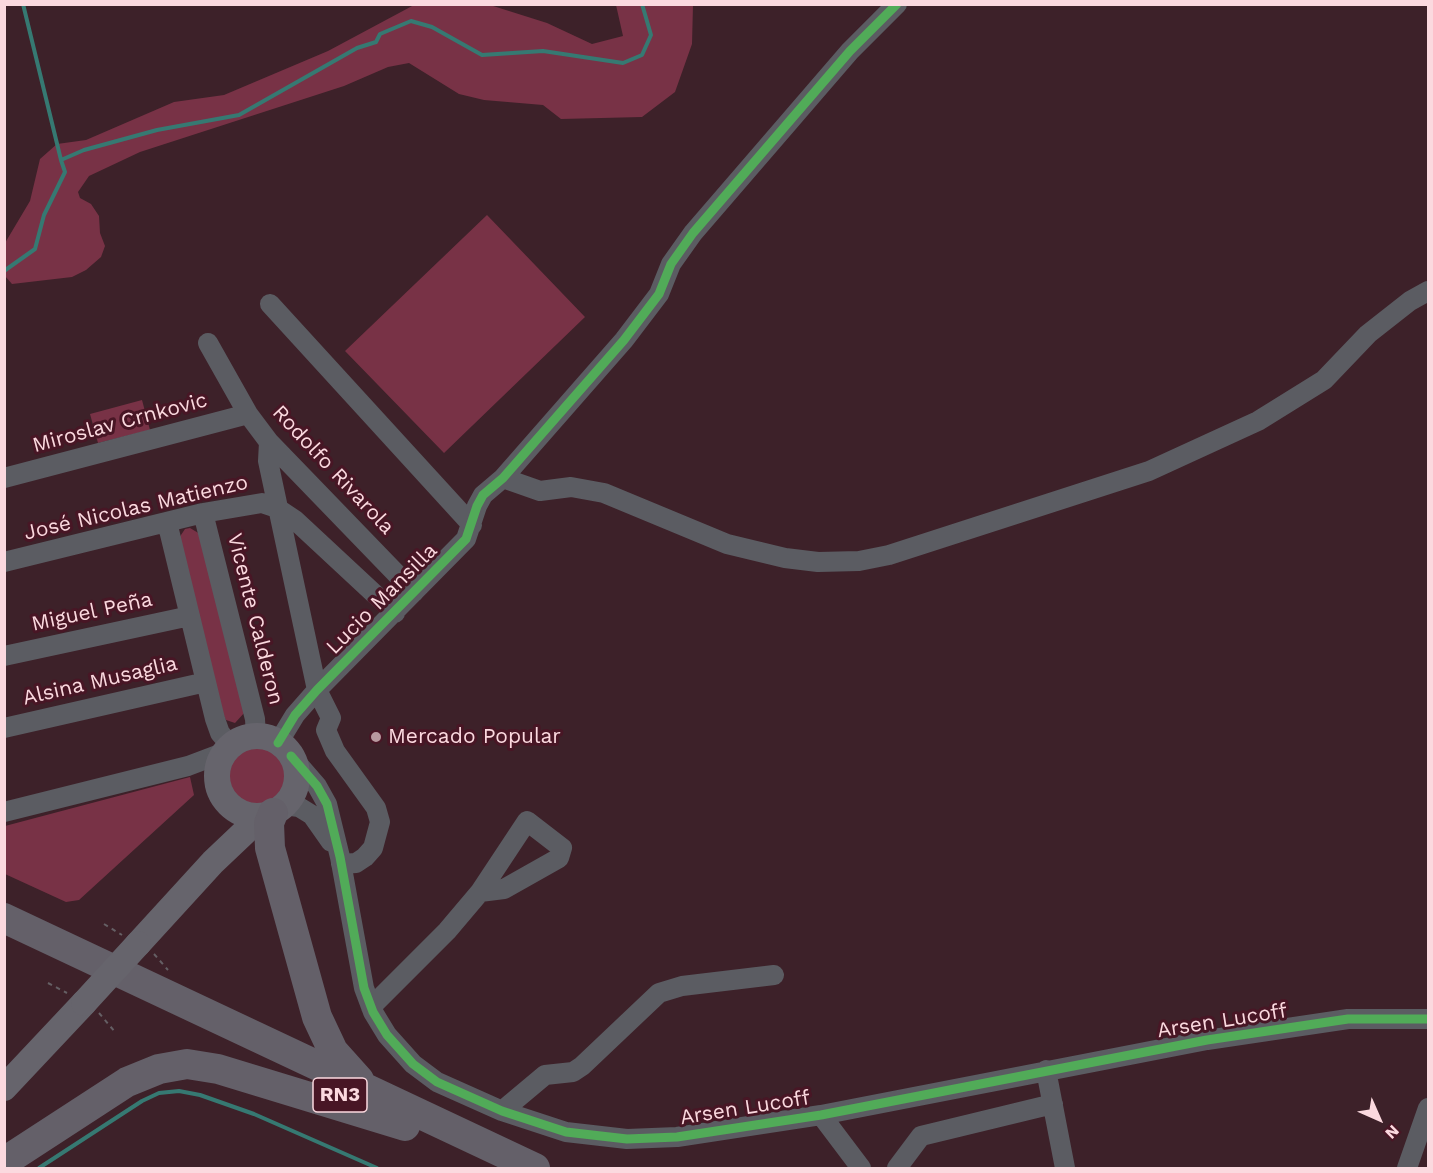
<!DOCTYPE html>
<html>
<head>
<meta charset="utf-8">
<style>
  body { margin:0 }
  #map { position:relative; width:1433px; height:1173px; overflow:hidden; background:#3d2129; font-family:"Work Sans",sans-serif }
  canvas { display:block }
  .frame { position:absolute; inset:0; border:6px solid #fbd9df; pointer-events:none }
  .north { position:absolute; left:1349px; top:1089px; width:60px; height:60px; -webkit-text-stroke:4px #481625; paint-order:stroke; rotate:135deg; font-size:16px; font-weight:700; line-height:24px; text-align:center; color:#fbd9df }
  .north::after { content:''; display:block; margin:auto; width:21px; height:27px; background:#fbd9df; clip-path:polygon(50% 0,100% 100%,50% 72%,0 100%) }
</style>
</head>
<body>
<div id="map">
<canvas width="1433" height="1173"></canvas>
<div class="frame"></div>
<div class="north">N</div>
</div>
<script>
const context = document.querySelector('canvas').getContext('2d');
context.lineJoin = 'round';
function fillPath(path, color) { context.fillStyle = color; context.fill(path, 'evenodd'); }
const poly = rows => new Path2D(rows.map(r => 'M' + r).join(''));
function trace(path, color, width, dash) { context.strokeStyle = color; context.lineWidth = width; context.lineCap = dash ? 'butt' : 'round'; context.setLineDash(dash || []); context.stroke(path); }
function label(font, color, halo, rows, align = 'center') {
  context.font = font + ' "Work Sans",sans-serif'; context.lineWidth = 6; context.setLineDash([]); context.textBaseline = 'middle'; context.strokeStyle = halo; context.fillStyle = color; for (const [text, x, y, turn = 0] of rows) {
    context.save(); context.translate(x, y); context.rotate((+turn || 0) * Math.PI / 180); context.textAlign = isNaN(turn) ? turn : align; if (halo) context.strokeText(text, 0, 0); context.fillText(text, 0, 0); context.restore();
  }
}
const green = poly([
  [414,5,490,5,547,23,592,44,623,36,616,5,693,5,692,44,675,92,642,117,561,119,543,105,484,100,459,94,409,63,388,67,344,86,140,152,89,176,78,192,80,198,91,204,99,216,100,233,105,246,101,257,86,270,72,277,12,284,5,276,5,243,30,201,40,159,57,144,86,140,174,102,224,95,328,51],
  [487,215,585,317,444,453,345,351],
  [142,400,150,430,98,443,90,414],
  [190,528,200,534,245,712,235,723,226,720,222,713,179,538,185,529],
  '228 777a29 29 0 1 1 58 0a29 29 0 1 1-58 0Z',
  [190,777,194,795,79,900,66,902,5,874,5,826]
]);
const stream = poly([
  [23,4,61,160],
  [4,271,35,249,44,215,65,172,61,160,84,150,157,130,239,115,357,48,376,42,380,34,411,21,432,27,482,55,543,51,623,63,642,55,651,35,642,4],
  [39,1168,142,1101,159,1093,179,1091,200,1095,254,1114,377,1168]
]);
const path = poly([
  [104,924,122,935],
  [154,954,168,970],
  [48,983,67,993],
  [99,1013,115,1032]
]);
const minor = poly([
  [270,304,472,525],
  [208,343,248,414,269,442,414,592],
  [269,442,268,461,317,690,331,718,326,730,335,751,376,808,380,822,373,848,365,857,356,863,341,864],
  [4,478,248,414],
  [503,478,540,491,571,487,604,493,727,544,785,558,818,562,859,561,889,555,1149,471,1258,421,1324,380,1368,334,1410,301,1428,291],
  [203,513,255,719,256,737],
  [167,522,215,719,220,733,231,746],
  [4,562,203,513,262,503,277,508,295,520,395,613],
  [4,656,190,616],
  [4,728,206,682],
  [278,743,295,715,317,690,466,539,477,506,483,495,503,478,624,340,659,294,671,264,693,233,850,51,897,4],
  [291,756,317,786,327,804,340,857,364,988,373,1012,387,1035,413,1064,437,1082,502,1111,566,1132,627,1139,677,1137,821,1115,1207,1040,1348,1019,1428,1019],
  [284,805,299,807,312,815,331,842],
  [4,812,188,766,225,752],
  [371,1007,447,931,480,892,527,821,562,848,559,858,504,889,480,892],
  [1046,1070,1065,1168],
  [502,1111,545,1075,573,1072,582,1066,659,993,682,986,774,975],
  [821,1115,861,1168],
  [897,1168,921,1136,1053,1104],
  [1407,1168,1428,1108]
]);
const major = poly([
  '217 776a40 40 0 1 1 80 0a40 40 0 1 1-80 0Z',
  [138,944,213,862,251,826,267,815],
  [4,1088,84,1003]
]);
const highway = poly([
  [273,813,269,823,270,848,317,1017,333,1051,359,1080],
  [4,918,535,1168],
  [4,1162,127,1082,159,1069,187,1064,218,1069,405,1126]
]);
const majorBridge = poly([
  [84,1003,138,944]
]);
const cycleway = poly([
  [278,743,295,715,317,690,466,539,477,506,483,495,503,478,624,340,659,294,671,264,693,233,850,51,897,4],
  [291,756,317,786,327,804,340,857,364,988,373,1012,387,1035,413,1064,437,1082,502,1111,566,1132,627,1139,677,1137,821,1115,1207,1040,1348,1019,1428,1019]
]);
const markers = [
  [376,737,6,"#b8999f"]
];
const shields = [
  [340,1095,54]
];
const shieldNames = [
  ["RN3",340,1095]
];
const streetNames = [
  ["Miroslav Crnkovic",120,423,-15],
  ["Rodolfo Rivarola",333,470,47],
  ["José Nicolas Matienzo",136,508,-13],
  ["Lucio Mansilla",382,599,-45],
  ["Miguel Peña",92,612,-12],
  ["Vicente Calderon",255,619,76],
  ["Alsina Musaglia",100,681,-13],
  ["Arsen Lucoff",1222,1021,-9],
  ["Arsen Lucoff",745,1108,-9]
];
const poiNames = [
  ["Mercado Popular",388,737]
];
fillPath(green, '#783246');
trace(stream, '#367972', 4);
trace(path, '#655f64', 2, [4.5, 4.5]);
trace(minor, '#5b5c62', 20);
trace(major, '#66646c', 26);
trace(highway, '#646069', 30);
trace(majorBridge, '#66646c', 26);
trace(cycleway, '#51ab58', 9);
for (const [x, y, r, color] of markers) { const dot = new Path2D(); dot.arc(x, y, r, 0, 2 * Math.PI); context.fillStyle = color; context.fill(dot); trace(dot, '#481625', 2); }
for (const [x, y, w] of shields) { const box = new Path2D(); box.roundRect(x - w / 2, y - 17, w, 34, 4.5); context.fillStyle = '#481625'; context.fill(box); trace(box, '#fbd9df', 1.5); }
label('bold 20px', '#fbd9df', null, shieldNames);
label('21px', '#fbd9df', '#481625', streetNames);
label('21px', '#fbd9df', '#481625', poiNames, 'left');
</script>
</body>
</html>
